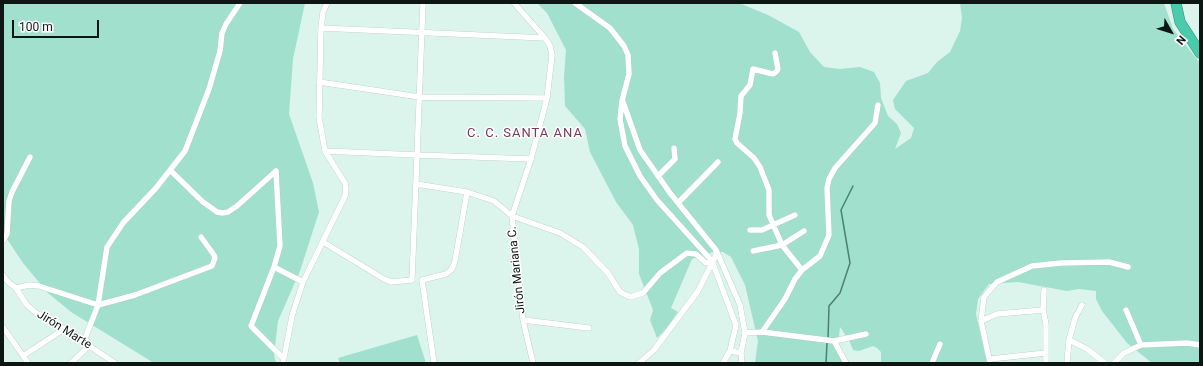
<!DOCTYPE html>
<html>
<head>
<meta charset="utf-8">
<style>
  body { margin:0 }
  #map { position:relative; width:1203px; height:366px; overflow:hidden; background:#dbf4ec; font-family:Roboto,sans-serif }
  canvas { display:block }
  .frame { position:absolute; inset:0; border:4px solid #0d1613; pointer-events:none }
  .north { position:absolute; left:1151px; top:12px; width:40px; height:40px; -webkit-text-stroke:3px #fff; paint-order:stroke; rotate:129deg; font-size:11px; font-weight:700; line-height:16px; text-align:center; color:#0d1613 }
  .north::after { content:''; display:block; margin:auto; width:14px; height:18px; background:#0d1613; clip-path:polygon(50% 0,100% 100%,50% 72%,0 100%) }
  .scale { position:absolute; left:12px; top:20px; width:87px; height:18px; box-sizing:border-box; border:2px solid #0d1613; border-top:0; padding-left:5px; font-size:12px; line-height:14px; white-space:nowrap; color:#0d1613; -webkit-text-stroke:3px #fff; paint-order:stroke }
</style>
</head>
<body>
<div id="map">
<canvas width="1203" height="366"></canvas>
<div class="frame"></div>
<div class="north">N</div>
<div class="scale">100 m</div>
</div>
<script>
const context = document.querySelector('canvas').getContext('2d');
context.lineJoin = 'round';
function fillPath(path, color) { context.fillStyle = color; context.fill(path, 'evenodd'); }
const poly = rows => new Path2D(rows.map(r => 'M' + r).join(''));
function trace(path, color, width, dash) { context.strokeStyle = color; context.lineWidth = width; context.lineCap = dash ? 'butt' : 'round'; context.setLineDash(dash || []); context.stroke(path); }
function label(font, color, halo, rows, align = 'center') {
  context.font = font + ' Roboto,sans-serif'; context.lineWidth = 3; context.setLineDash([]); context.textBaseline = 'middle'; context.strokeStyle = halo; context.fillStyle = color; for (const [text, x, y, turn = 0] of rows) {
    context.save(); context.translate(x, y); context.rotate((+turn || 0) * Math.PI / 180); context.textAlign = isNaN(turn) ? turn : align; if (halo) context.strokeText(text, 0, 0); context.fillText(text, 0, 0); context.restore();
  }
}
const green = poly([
  [3,3,305,3,293,59,289,114,313,183,319,212,300,271,278,321,274,355,276,363,154,363,71,312,48,293,23,263,3,233],
  [537,3,739,3,768,15,799,32,810,52,824,67,840,69,860,67,874,72,880,83,881,98,888,116,897,124,901,133,895,149,911,138,914,128,895,109,893,100,906,81,928,73,937,62,950,52,960,31,962,18,960,3,1164,3,1173,29,1200,63,1200,363,1152,363,1127,343,1113,325,1102,311,1096,299,1096,291,1079,289,1067,291,1018,282,989,284,978,299,976,314,987,363,881,363,881,352,877,348,873,346,859,351,853,350,849,340,840,327,838,345,840,346,843,357,841,363,755,363,758,341,745,285,731,257,723,252,713,252,692,259,671,308,678,312,666,329,657,338,650,320,653,310,639,274,639,249,633,225,616,202,590,152,585,129,565,106,564,77,566,50,547,13],
  [417,335,426,363,340,363,338,358]
]);
const stream = poly([
  [828,339,829,306,840,293,850,263,841,210,853,186],
  [826,363,827,343]
]);
const street = poly([
  [514,3,545,38,550,46,552,55,547,98,531,159,512,216,523,320,533,363],
  [575,3,610,28,624,46,628,55,629,74,622,101,620,119,625,146,640,176,657,200,712,261,736,325,730,351],
  [321,28,545,38],
  [775,53,778,69,776,72,773,74,753,69,750,85,741,96,740,113,735,139,737,143,754,158,760,167,769,190,769,215,782,245,802,270],
  [319,82,420,97,547,98],
  [623,102,640,150,670,193,716,250,716,255,698,291,654,350,639,363],
  [325,151,417,155,423,3],
  [171,171,203,202,217,212,222,213,228,212,237,206,276,171],
  [276,171,280,246,274,267,251,326,283,358],
  [658,176,675,159,674,148],
  [416,184,467,192,494,201,512,216,560,233,583,247,608,273,620,292,630,297,643,293,660,273,687,253,696,254,706,263,712,261],
  [678,203,718,162],
  [750,230,762,230,795,215],
  [3,241,7,234,9,201,12,192,30,157],
  [323,242,384,279,391,282,412,280,417,155,531,159],
  [716,250,740,305,745,333,741,353,742,363],
  [753,251,782,245,804,231],
  [274,267,303,282],
  [3,275,8,282,16,288,26,304,36,313,53,322,115,363],
  [16,288,29,285,39,286,98,305,135,295,212,266,215,258,214,255,201,237],
  [1044,290,1043,310,1046,324,1046,363],
  [1126,310,1141,345],
  [523,320,589,328],
  [981,321,997,314,1043,310],
  [3,327,28,363],
  [762,332,834,341,866,334],
  [745,333,762,332,785,299,795,279,802,270,820,256,829,235,827,188,829,179,835,168,875,123,878,105],
  [1069,340,1087,349,1105,363],
  [84,341,98,305,107,247,123,223,156,188,185,151,209,89,220,51,222,33,226,24,240,3],
  [834,341,846,363],
  [23,356,64,329],
  [990,359,1046,353],
  [71,363,90,345],
  [283,363,292,316,303,282,345,196,346,189,345,183,325,151,319,117,321,28,323,12,327,3],
  [434,363,422,280,446,274,452,269,455,261,467,192],
  [723,363,730,351,741,353],
  [932,363,940,344],
  [990,363,981,321,984,297,997,282,1032,266,1061,263,1109,262,1128,267],
  [1067,363,1069,340,1075,318,1082,305],
  [1114,363,1124,353,1141,345,1187,343,1200,345]
]);
const highway = poly([
  [1176,3,1180,22,1200,53]
]);
const streetNames = [
  ["Jirón Mariana C.",517,270,-96],
  ["Jirón Marte",64,330,32]
];
const neighbourhoodNames = [
  ["C. C. SANTA ANA",525,134]
];
fillPath(green, '#a1e0cc');
trace(stream, '#4b8072', 1.5);
trace(street, '#a9c1b9', 6);
trace(highway, '#358c76', 11);
trace(street, '#fff', 5.5);
trace(highway, '#4accac', 10);
label('12px', '#0d1613', '#fff', streetNames);
context.letterSpacing = '1px';
label('13px', '#7b3856', '#fff', neighbourhoodNames);
context.letterSpacing = '0px';
</script>
</body>
</html>
